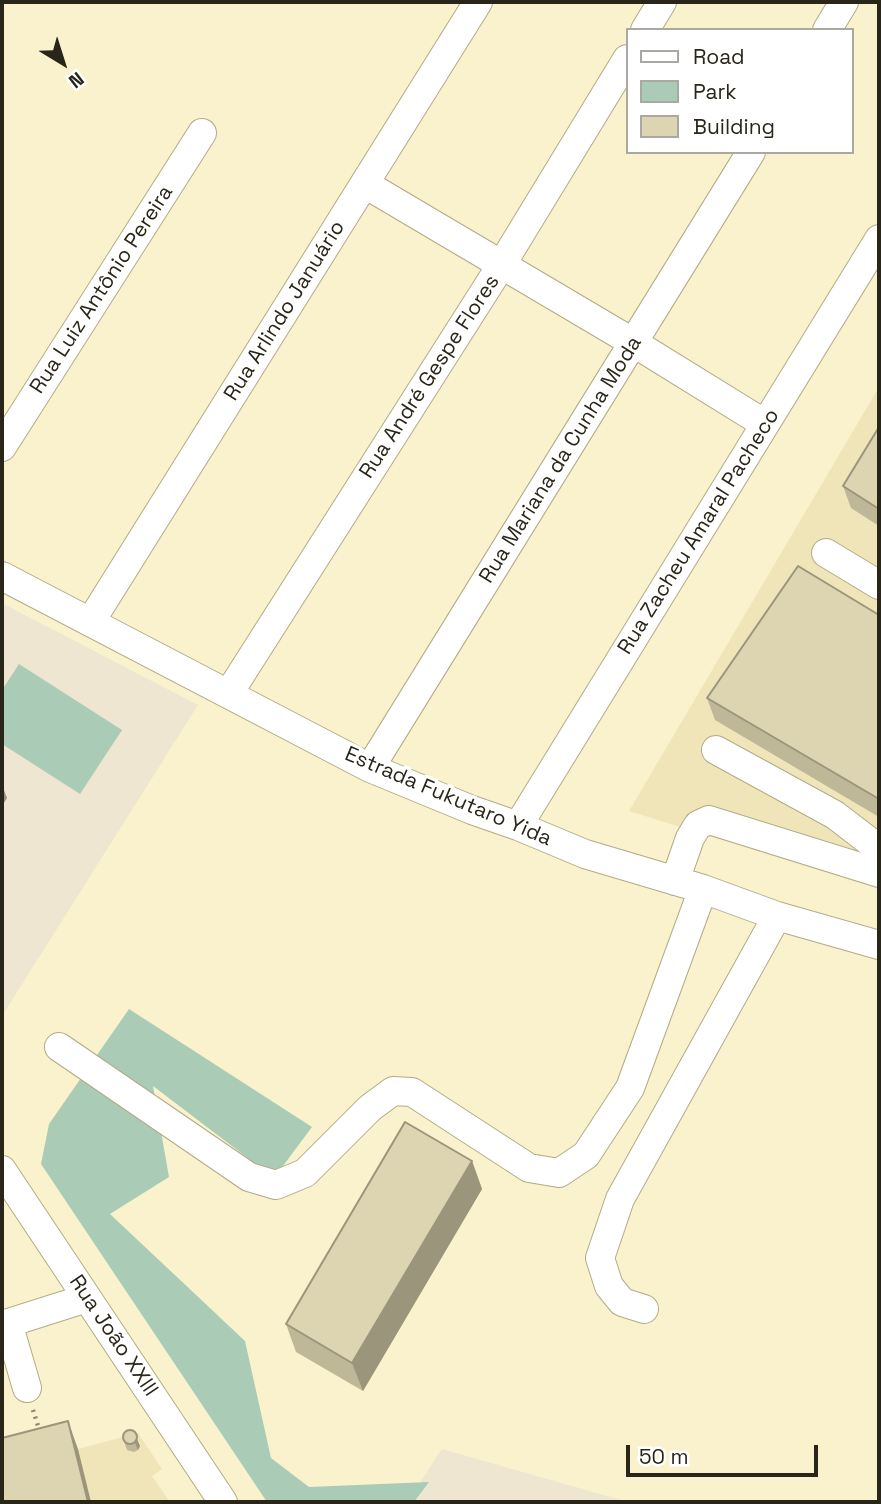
<!DOCTYPE html>
<html>
<head>
<meta charset="utf-8">
<style>
  body { margin:0 }
  #map { position:relative; width:881px; height:1504px; overflow:hidden; background:#f9f2cd; font-family:"Space Grotesk",sans-serif }
  canvas { display:block }
  .frame { position:absolute; inset:0; border:4px solid #292619; pointer-events:none }
  .legend { position:absolute; left:626px; top:28px; width:228px; height:126px; box-sizing:border-box; background:#fff; border:2px solid #a9a8a3; margin:0; padding:9px 12px; list-style:none; font-size:21px; color:#292619 }
  .legend li { display:flex; align-items:center; gap:14px; height:35px }
  .legend b { width:35px; border:2px solid #a9a8a3 }
  .north { position:absolute; left:28px; top:28px; width:70px; height:70px; -webkit-text-stroke:5px #fff; paint-order:stroke; rotate:142deg; font-size:19px; font-weight:700; line-height:28px; text-align:center; color:#292619 }
  .north::after { content:''; display:block; margin:auto; width:24px; height:32px; background:#292619; clip-path:polygon(50% 0,100% 100%,50% 72%,0 100%) }
  .scale { position:absolute; left:626px; top:1445px; width:192px; height:32px; box-sizing:border-box; border:4px solid #292619; border-top:0; padding-left:9px; font-size:21px; line-height:24px; white-space:nowrap; color:#292619; -webkit-text-stroke:5px #fff; paint-order:stroke }
</style>
</head>
<body>
<div id="map">
<canvas width="881" height="1504"></canvas>
<div class="frame"></div>
<ul class="legend">
<li><b style="height:9px;background:#fff"></b>Road</li>
<li><b style="height:19px;background:#aaccb6"></b>Park</li>
<li><b style="height:19px;background:#ddd5b1"></b>Building</li>
</ul>
<div class="north">N</div>
<div class="scale">50 m</div>
</div>
<script>
const context = document.querySelector('canvas').getContext('2d');
context.lineJoin = 'round';
function fillPath(path, color) { context.fillStyle = color; context.fill(path, 'evenodd'); }
const poly = rows => new Path2D(rows.map(r => 'M' + r).join(''));
function trace(path, color, width, dash) { context.strokeStyle = color; context.lineWidth = width; context.lineCap = dash ? 'butt' : 'round'; context.setLineDash(dash || []); context.stroke(path); }
function label(font, color, halo, rows, align = 'center') {
  context.font = font + ' "Space Grotesk",sans-serif'; context.lineWidth = 7; context.setLineDash([]); context.textBaseline = 'middle'; context.strokeStyle = halo; context.fillStyle = color; for (const [text, x, y, turn = 0] of rows) {
    context.save(); context.translate(x, y); context.rotate((+turn || 0) * Math.PI / 180); context.textAlign = isNaN(turn) ? turn : align; if (halo) context.strokeText(text, 0, 0); context.fillText(text, 0, 0); context.restore();
  }
}
const built = poly([
  [879,387,879,889,629,811],
  [138,1433,162,1469,152,1476,170,1502,2,1502,2,1469]
]);
const education = poly([
  [2,603,198,705,2,1016],
  [442,1449,628,1502,407,1502]
]);
const green = poly([
  [19,664,122,730,80,794,2,744,2,690],
  [129,1009,312,1127,274,1178,153,1086,169,1177,110,1214,245,1341,271,1458,309,1487,429,1482,414,1502,267,1502,41,1164,49,1124]
]);
const path = poly([
  [33,1410,40,1432]
]);
const minor = poly([
  [645,30,662,2],
  [827,30,844,2],
  [365,184,634,343,765,424],
  [2,447,202,133],
  [826,553,879,585],
  [2,576,370,768,472,810,518,826,585,854,703,889,777,916,879,945],
  [91,621,478,2],
  [229,693,502,264,627,59],
  [716,750,835,815,879,849],
  [370,768,751,152],
  [518,826,879,239],
  [675,881,690,838,698,825,709,820,879,873],
  [59,1047,249,1177,276,1185,305,1173,370,1108,393,1091,412,1092,529,1168,559,1173,586,1155,630,1088,703,889],
  [2,1170,223,1502],
  [644,1309,622,1302,609,1286,600,1258,620,1199,777,916],
  [8,1323,27,1388],
  [2,1325,87,1298]
]);
const wall = poly([
  [879,427,879,526,851,508,843,486],
  [879,615,879,817,715,720,707,698],
  [472,1161,482,1189,363,1391,296,1352,286,1324],
  [126,1432,140,1446,138,1450,134,1452,127,1450,123,1438]
]);
const shadedWall = poly([
  [2,785,7,798,2,806],
  [472,1161,482,1189,363,1391,352,1363],
  [68,1421,78,1449,91,1502,88,1502],
  [137,1439,140,1446,138,1450,135,1443]
]);
const building = poly([
  [879,427,879,509,843,486,879,427],
  [798,566,879,615,879,799,707,698,798,566],
  [405,1122,472,1161,352,1363,286,1324,405,1122],
  [68,1421,88,1502,2,1502,2,1438,68,1421],
  '123 1437a7 7 0 1 1 14 0a7 7 0 1 1-14 0Z'
]);
const streetNames = [
  ["Rua Luiz Antônio Pereira",102,290,-57],
  ["Rua Arlindo Januário",285,311,-58],
  ["Rua André Gespe Flores",430,377,-57],
  ["Rua Mariana da Cunha Moda",561,460,-58],
  ["Rua Zacheu Amaral Pacheco",699,532,-58],
  ["Estrada Fukutaro Yida",448,797,23],
  ["Rua João XXIII",113,1336,56]
];
fillPath(built, '#efe5b9');
fillPath(education, '#efe6d1');
fillPath(green, '#aaccb6');
trace(minor, '#b2ab88', 30);
trace(path, '#8c876f', 4.5, [2, 5]);
trace(minor, '#fff', 28);
fillPath(wall, '#beb798');
fillPath(shadedWall, '#9b957c');
fillPath(building, '#ddd5b1');
trace(building, '#9b957c', 2);
label('21px', '#292619', '#fff', streetNames);
</script>
</body>
</html>
